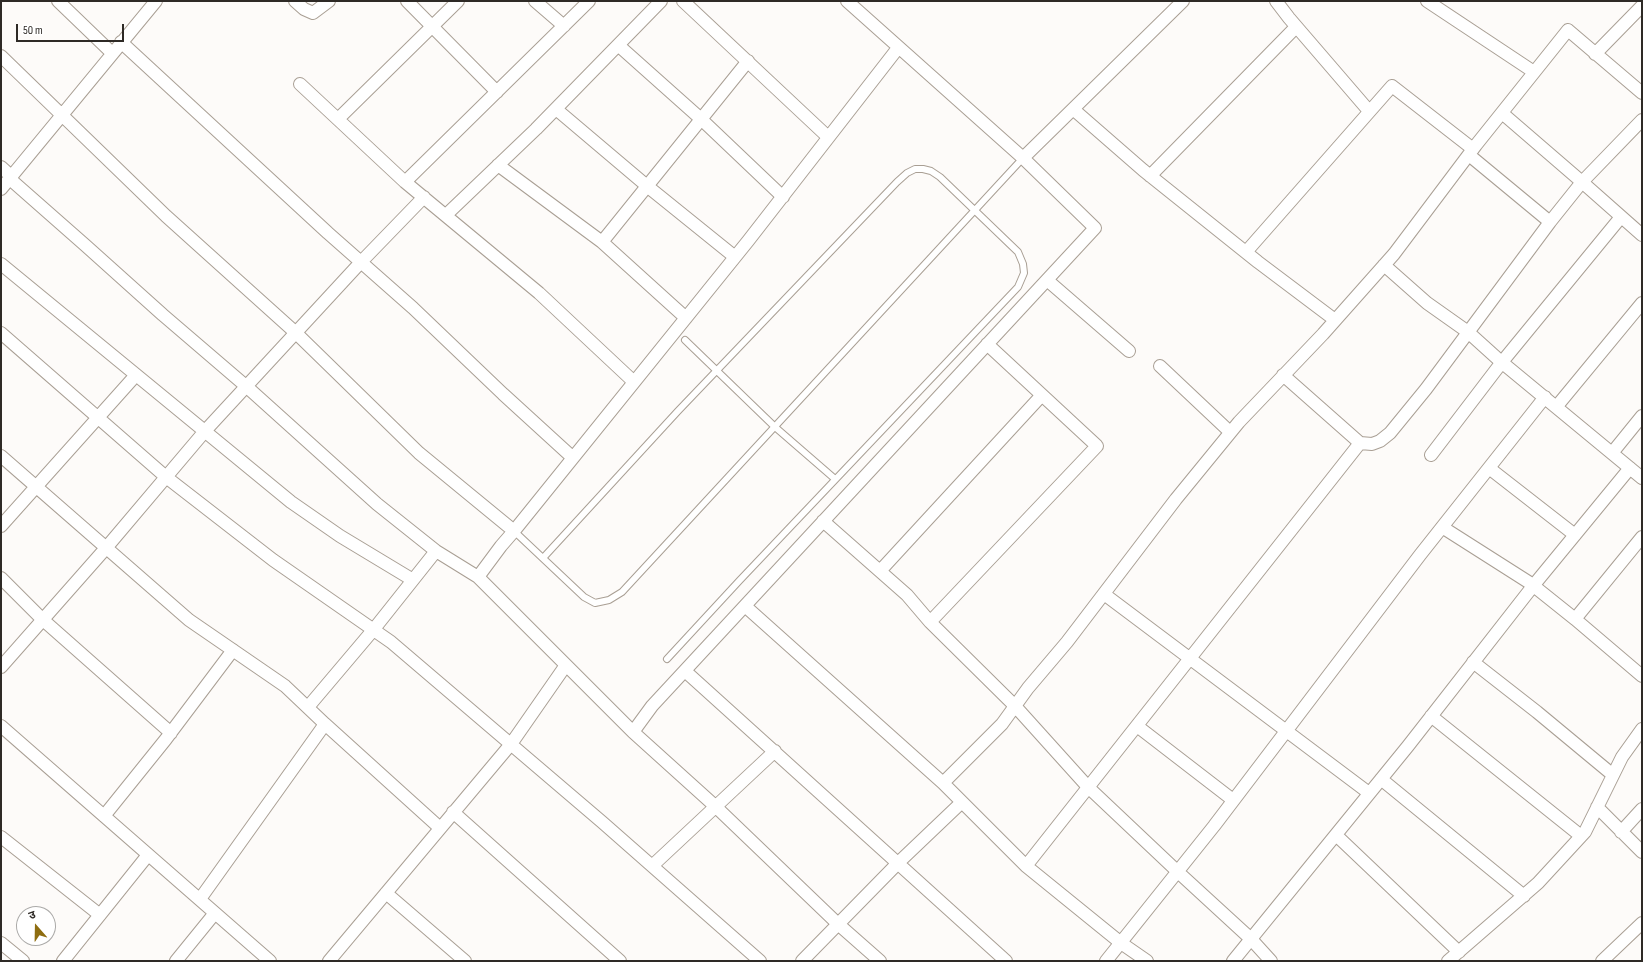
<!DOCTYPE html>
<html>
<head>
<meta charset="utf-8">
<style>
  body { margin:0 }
  #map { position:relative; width:1643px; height:962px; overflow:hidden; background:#fdfbf9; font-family:"Sofia Sans Condensed","Noto Sans Devanagari",sans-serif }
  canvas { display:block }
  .frame { position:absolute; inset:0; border:2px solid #2e2a26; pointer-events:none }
  .north { position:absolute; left:16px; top:906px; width:40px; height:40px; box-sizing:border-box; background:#fff; border:1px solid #abaaa8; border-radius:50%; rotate:340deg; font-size:11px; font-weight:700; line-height:16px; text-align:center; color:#2e2a26 }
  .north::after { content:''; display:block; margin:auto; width:14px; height:18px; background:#8e6d10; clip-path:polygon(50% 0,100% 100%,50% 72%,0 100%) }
  .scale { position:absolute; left:16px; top:24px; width:108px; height:18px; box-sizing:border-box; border:2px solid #2e2a26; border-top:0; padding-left:5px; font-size:12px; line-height:14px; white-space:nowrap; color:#2e2a26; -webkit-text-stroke:3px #fff; paint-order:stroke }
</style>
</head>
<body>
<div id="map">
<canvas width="1643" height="962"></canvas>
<div class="frame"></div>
<div class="north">उ</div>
<div class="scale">50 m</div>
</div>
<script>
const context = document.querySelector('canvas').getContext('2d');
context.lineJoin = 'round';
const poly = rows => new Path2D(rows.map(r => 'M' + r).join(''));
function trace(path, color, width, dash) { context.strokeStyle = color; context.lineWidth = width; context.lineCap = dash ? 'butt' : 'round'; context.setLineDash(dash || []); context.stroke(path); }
const service = poly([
  [685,340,775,427,835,479],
  [514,531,584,597,595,603,609,600,622,592,1023,158],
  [543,558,678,411,897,182,907,173,915,169,923,169,931,171,940,177,1018,252,1023,264,1024,273,1018,287,740,580,667,659]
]);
const minor = poly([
  [58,1,112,53],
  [295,1,304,9,313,13,329,1],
  [407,1,497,92],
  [535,1,564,26],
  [683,1,828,137],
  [847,1,1023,158,1183,1],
  [1276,1,1289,18,1369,111],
  [1427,1,1534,72],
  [121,42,328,233,413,308,503,394,572,457],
  [618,45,701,119,783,197],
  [898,48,748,241,514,531,501,546,478,577,633,732,652,706,1095,228,1023,158],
  [1595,54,1642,6],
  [1,56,166,216,296,333,419,453,514,531],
  [300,84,405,182,539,293,634,382],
  [556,109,647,186,735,257],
  [1073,109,1143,170,1258,262,1335,320],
  [1502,113,1582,182,1642,120],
  [338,119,458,1],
  [1469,155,1550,222],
  [498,165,602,242,686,318],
  [1,167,12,177],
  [1150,176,1296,27],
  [10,179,85,245,163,315,247,387,377,504,436,551,478,577],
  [405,182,589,1],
  [1,189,156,1],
  [446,215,536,129,661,1],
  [602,242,748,61],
  [1246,252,1392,86,1473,149],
  [1,264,291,502,340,536,413,580],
  [1384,265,1427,303,1468,332,1499,360,1642,478],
  [1047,280,1129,351],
  [1,333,166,477,273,560,391,642,602,822,760,961],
  [1160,366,1230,432],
  [1557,406,1642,303],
  [1360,443,1372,444,1380,441,1390,433,1426,389,1550,222,1582,182,1642,235],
  [1612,453,1642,416],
  [1431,455,1502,362,1621,217],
  [1,456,189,620,285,686,325,724,440,828],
  [1489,468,1575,535],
  [823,521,907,595,930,622,1015,706,1088,787,1178,872,1251,939,1271,961],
  [1,526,136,375],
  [1442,527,1530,583,1575,619,1642,676],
  [880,571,1042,395],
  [1,578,42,619,171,733],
  [1104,594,1369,793],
  [745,606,943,783,1026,866,1121,943,1147,961],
  [1575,619,1642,537],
  [930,622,1097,446,987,344],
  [1473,662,1537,712,1613,775],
  [1,667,106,548,205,431,361,262,424,197],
  [685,671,1006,961],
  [308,707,374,629,436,551],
  [1431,716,1581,836],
  [1,726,270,961],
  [1137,726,1233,800],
  [633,732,715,806,838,924,880,961],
  [1381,779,1524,896],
  [943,783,1002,724,1028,688,1067,642,1176,499,1239,422,1323,334,1394,254,1476,145,1568,30,1642,93],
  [1597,807,1642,852],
  [453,812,620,961],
  [104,816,166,739,233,650],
  [1621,832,1642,809],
  [1336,835,1459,952],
  [1,837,100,915],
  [652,866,775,751],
  [1026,866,1360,443,1283,375],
  [386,893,465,961],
  [200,899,325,724],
  [1,943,23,961],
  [63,961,148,855],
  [176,961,215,913],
  [329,961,511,744,566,665],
  [802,961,899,862,962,802],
  [1106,961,1214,826,1420,555,1545,397],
  [1233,961,1408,746,1533,586,1630,468],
  [1448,961,1538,883,1585,832,1622,757,1642,729],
  [1602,961,1642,923]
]);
trace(service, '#a99f94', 8);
trace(minor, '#a99f94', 14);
trace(service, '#fff', 6);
trace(minor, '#fff', 12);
</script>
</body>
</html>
